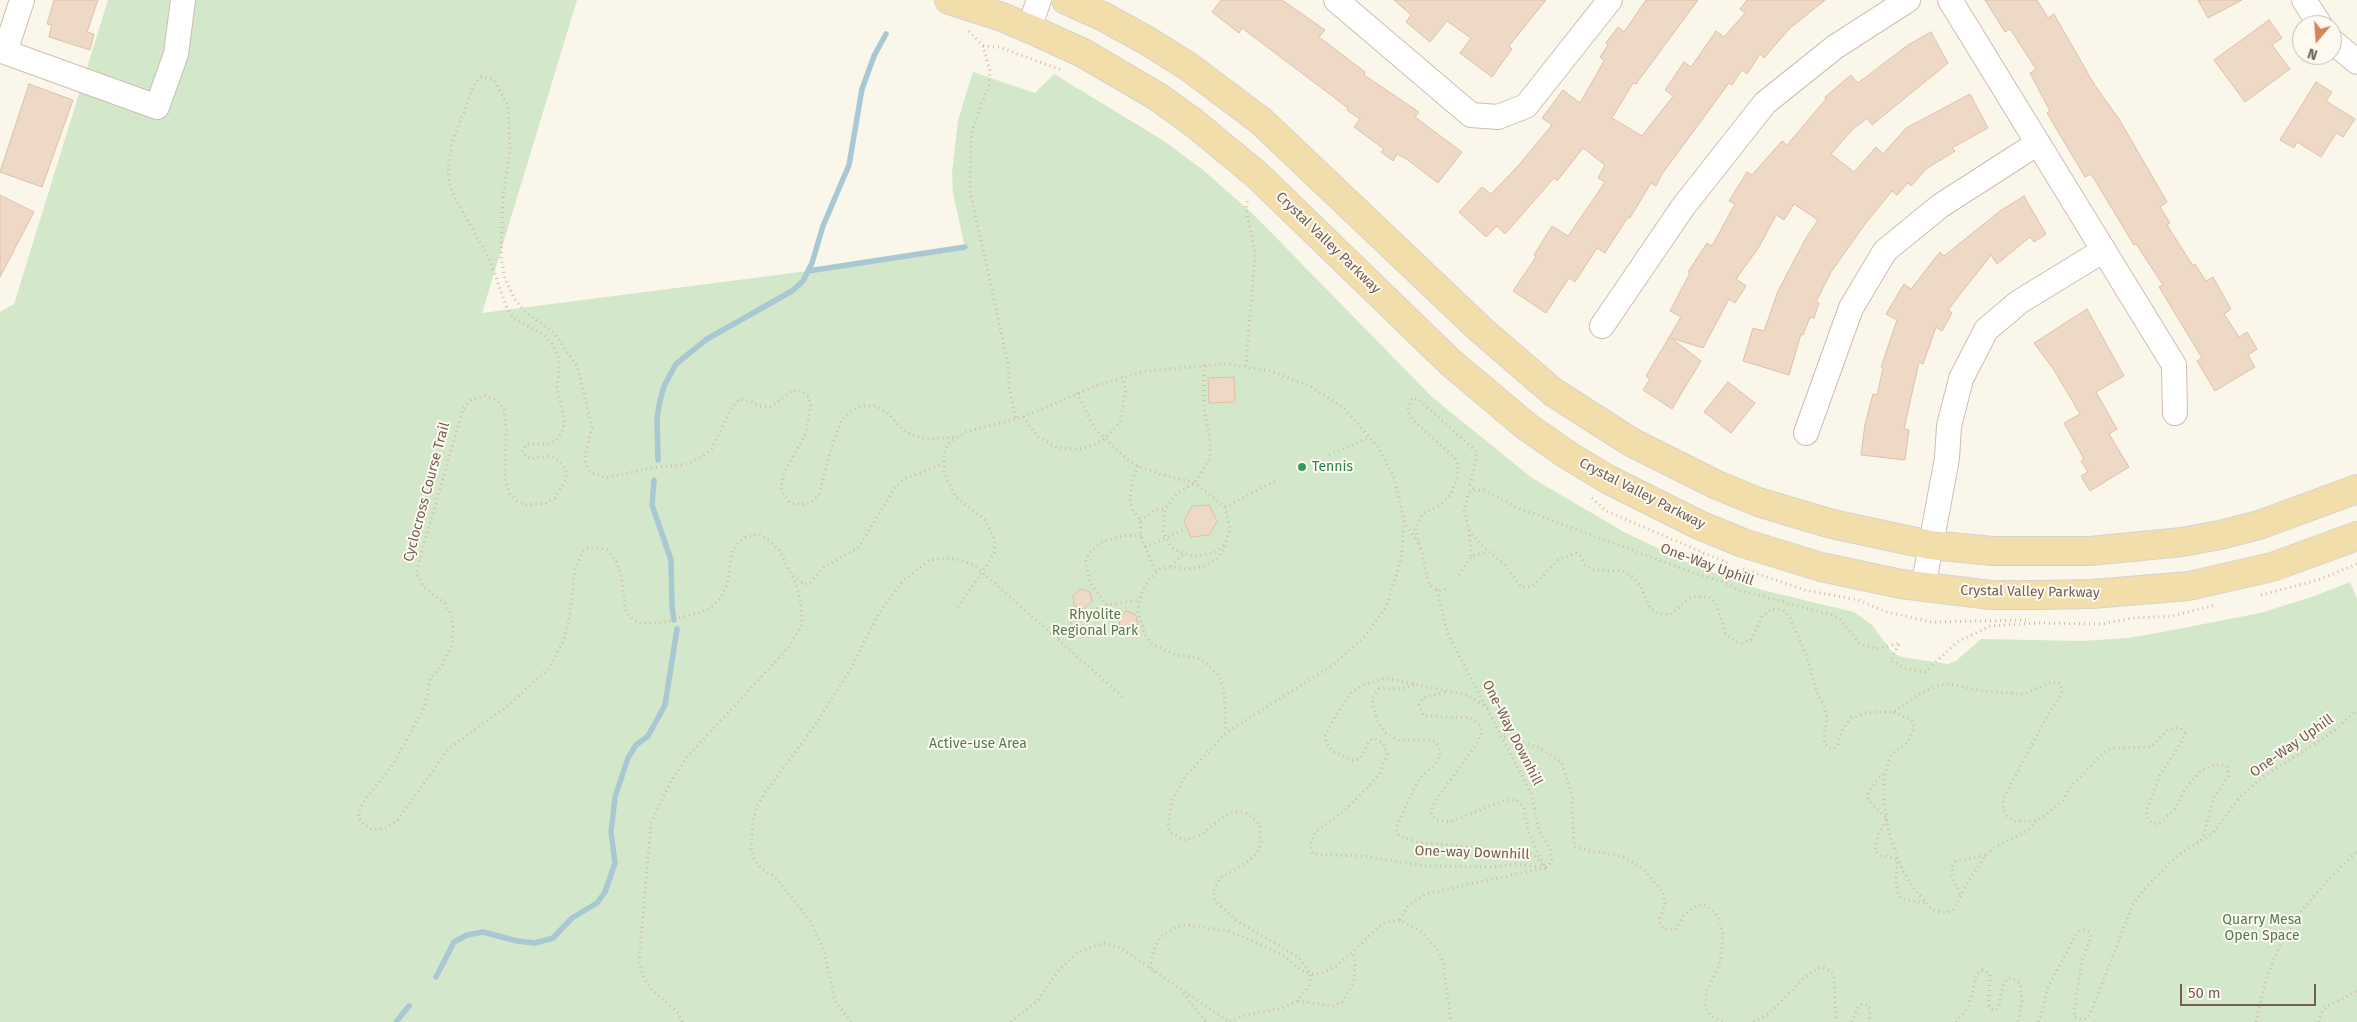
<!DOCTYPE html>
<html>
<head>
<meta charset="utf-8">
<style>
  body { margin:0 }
  #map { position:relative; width:2357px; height:1022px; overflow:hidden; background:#faf6ea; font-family:"Fira Sans",sans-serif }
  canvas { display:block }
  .north { position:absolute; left:2292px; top:15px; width:50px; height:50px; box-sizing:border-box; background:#fdf9f1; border:1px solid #c6bcb1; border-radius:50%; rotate:198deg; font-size:14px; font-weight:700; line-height:20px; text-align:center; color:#736050 }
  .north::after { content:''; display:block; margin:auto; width:18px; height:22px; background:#d6845e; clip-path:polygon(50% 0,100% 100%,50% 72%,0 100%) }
  .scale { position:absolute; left:2180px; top:984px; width:136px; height:22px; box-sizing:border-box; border:2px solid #736050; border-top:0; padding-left:6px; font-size:15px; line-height:18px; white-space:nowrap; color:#736050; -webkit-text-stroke:4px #fdf9f1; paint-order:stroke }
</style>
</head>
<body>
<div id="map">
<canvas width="2357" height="1022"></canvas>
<div class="north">N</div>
<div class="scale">50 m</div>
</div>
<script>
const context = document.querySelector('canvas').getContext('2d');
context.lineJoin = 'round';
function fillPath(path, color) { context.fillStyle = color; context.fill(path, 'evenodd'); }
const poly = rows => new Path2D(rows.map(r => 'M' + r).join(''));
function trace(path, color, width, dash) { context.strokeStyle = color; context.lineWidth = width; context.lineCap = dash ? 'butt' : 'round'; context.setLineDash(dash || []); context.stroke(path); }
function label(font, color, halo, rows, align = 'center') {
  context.font = font + ' "Fira Sans",sans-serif'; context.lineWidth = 4; context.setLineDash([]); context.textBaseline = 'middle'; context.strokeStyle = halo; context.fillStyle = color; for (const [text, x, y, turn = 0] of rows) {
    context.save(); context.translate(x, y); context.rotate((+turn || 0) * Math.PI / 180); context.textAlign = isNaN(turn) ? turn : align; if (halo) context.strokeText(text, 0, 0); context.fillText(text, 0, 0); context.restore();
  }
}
const green = poly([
  [108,0,577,0,482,313,808,271,965,247,953,193,952,173,958,120,973,72,1035,93,1054,74,1164,141,1203,170,1252,213,1432,397,1532,478,1624,532,1695,566,1762,590,1854,612,1872,625,1892,652,1901,657,1948,664,1956,661,1981,639,2082,641,2128,638,2168,631,2260,613,2312,597,2350,582,2357,599,2357,1022,0,1022,0,312,14,304]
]);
const stream = poly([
  [808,271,965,247],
  [658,460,657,418,660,401,664,386,676,364,707,339,792,291,803,281,812,263,823,226,849,165,862,89,874,56,886,34],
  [654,480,652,505,671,560,672,607,674,620],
  [436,977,454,942,467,935,483,932,517,941,535,943,553,938,572,918,597,903,605,892,615,863,611,832,615,797,628,758,636,745,648,736,665,705,677,629],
  [396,1022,409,1006]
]);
const building = poly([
  [54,0,98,0,87,32,94,34,90,50,49,37,52,25,47,24,54,0],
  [1221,0,1282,0,1325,30,1319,37,1365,72,1364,75,1419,112,1415,117,1462,152,1438,183,1405,158,1397,154,1393,161,1381,152,1384,149,1354,127,1360,119,1347,110,1348,108,1242,28,1239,33,1212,12,1221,0],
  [1394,0,1546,0,1509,46,1512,49,1492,77,1460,53,1471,38,1447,21,1430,42,1406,22,1411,15,1394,0],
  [1646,0,1698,0,1636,84,1633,83,1612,118,1642,136,1673,96,1665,90,1684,62,1691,67,1716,31,1724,37,1745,13,1740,9,1747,0,1825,0,1789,29,1764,58,1760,54,1747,74,1742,70,1732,85,1729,83,1662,174,1656,186,1651,183,1630,218,1628,217,1605,253,1597,248,1575,282,1569,278,1546,313,1513,291,1536,257,1534,255,1552,226,1568,236,1605,182,1598,178,1605,165,1583,148,1557,181,1554,178,1505,234,1497,226,1486,237,1459,212,1482,187,1491,194,1518,166,1552,125,1542,118,1563,90,1580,103,1604,61,1600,57,1608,45,1606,43,1618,27,1624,32,1646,0],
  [1985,0,2037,0,2048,18,2054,14,2094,84,2119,119,2167,202,2160,207,2170,223,2167,225,2193,266,2195,264,2206,281,2213,277,2231,309,2224,314,2239,337,2247,332,2257,349,2248,355,2255,367,2215,391,2197,361,2202,358,2159,287,2163,285,2136,244,2134,245,2091,174,2085,177,2047,113,2050,111,2030,73,2036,69,2010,29,2005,32,1985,0],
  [2198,0,2242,0,2208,18,2198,0],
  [2269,20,2282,38,2272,45,2290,69,2245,102,2214,60,2269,20],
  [1931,32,1948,63,1872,125,1867,118,1852,130,1831,154,1854,172,1876,147,1883,154,1906,128,1970,94,1988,128,1952,148,1955,151,1926,169,1911,186,1908,183,1897,195,1892,191,1865,224,1831,272,1816,302,1819,303,1814,318,1810,317,1803,335,1801,334,1789,375,1743,361,1753,328,1764,331,1778,291,1806,238,1818,220,1794,204,1784,220,1776,215,1759,247,1736,279,1746,286,1735,303,1729,299,1703,348,1671,338,1701,361,1672,409,1643,390,1650,379,1646,376,1681,317,1670,311,1690,273,1688,272,1707,243,1712,246,1735,204,1729,201,1747,172,1752,175,1782,141,1787,145,1826,99,1825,97,1851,75,1858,83,1908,45,1931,32],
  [2316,82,2332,92,2326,101,2355,119,2343,137,2336,133,2321,157,2297,142,2294,148,2280,140,2316,82],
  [29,84,73,100,42,187,0,172,29,84],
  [0,195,34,212,0,277,0,195],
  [2024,196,2046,234,2034,242,2030,237,1997,264,1991,255,1948,310,1952,313,1942,331,1936,327,1923,364,1919,362,1904,429,1909,430,1905,460,1861,455,1865,424,1873,394,1877,395,1883,368,1881,367,1897,320,1886,314,1904,284,1911,289,1940,252,1944,256,2000,211,2024,196],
  [2087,309,2124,376,2096,392,2117,429,2109,434,2129,467,2090,491,2081,476,2088,472,2081,461,2084,459,2064,423,2080,414,2054,370,2034,343,2087,309],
  [1234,377,1235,402,1209,403,1208,378,1234,377],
  [1728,382,1755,403,1731,433,1704,412,1728,382],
  [1209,505,1217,521,1209,535,1191,537,1184,521,1192,506,1209,505],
  [1080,589,1090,592,1092,602,1084,609,1074,606,1073,596,1080,589],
  [1126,611,1136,615,1138,625,1131,632,1120,628,1119,619,1126,611]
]);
const path = poly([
  [969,31,983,46,990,71,989,85,974,124,971,141,970,191,1008,363,1009,388,1016,419],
  [983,46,999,47,1061,70],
  [1204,365,1204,409,1210,438,1210,458,1195,483,1177,493,1165,509,1163,532,1170,545,1174,549,1194,557,1214,553,1225,544],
  [1246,366,1255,254,1246,208,1248,198],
  [1077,393,1094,428,1127,459,1138,466,1160,474,1195,483,1225,507,1230,529,1224,550,1216,560,1204,566,1189,569,1170,567,1160,569,1149,579,1143,590,1139,600,1138,613,1145,635,1153,645,1176,655,1195,657,1204,661,1219,676,1224,689,1226,732],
  [1023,417,1038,437,1058,448,1080,449,1092,446,1104,439,1120,422,1126,390,1122,377],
  [1329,455,1370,437],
  [1138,466,1132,481,1130,499,1133,510,1140,520,1141,536,1156,573],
  [1592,498,1606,511,1730,564],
  [1225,507,1275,481],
  [1140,520,1155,510,1165,509],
  [1404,521,1418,543],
  [1469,530,1479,543,1505,565,1521,587,1533,586,1558,560,1576,553,1580,555,1586,566,1594,570,1622,571,1633,577,1641,587,1650,608,1659,614,1670,615,1691,597,1709,597,1716,603,1725,633,1736,642,1742,643,1751,640,1762,617,1771,609,1783,610,1790,618,1806,655,1817,692,1825,708,1827,719,1824,738,1825,744,1829,748,1834,749,1838,744,1842,731,1851,718,1868,712,1894,712,1921,693,1940,685,1950,684,1983,691,2024,694,2049,683,2056,682,2061,684,2062,691,2059,699,2050,711,2003,799,2003,809,2007,816,2014,821,2036,821,2045,816,2063,800,2071,786,2103,753,2112,748,2151,747,2169,729,2180,728,2185,733,2182,741,2160,775,2146,812,2149,820,2154,824,2161,822,2174,810,2186,788,2201,771,2216,764,2227,766,2229,775,2213,799,2204,834,2199,844],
  [1145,547,1183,530],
  [1422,553,1429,585,1439,591,1447,589],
  [1422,554,1415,528,1423,513,1439,506,1451,494,1457,478,1458,465,1456,459,1412,419,1408,410,1412,398,1418,399,1477,452,1470,485,1475,490],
  [1471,556,1469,530,1464,510,1469,493,1475,490,1484,490,1516,507,1702,576,1721,581,1738,590,1833,615,1841,620,1859,643,1877,649,1900,643,1890,660,1905,668,1925,672,1957,642,1990,626,2037,623,2102,624,2133,618,2172,616,2216,605],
  [1171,566,1183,554],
  [1743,569,1805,590,1858,600,1887,612,1931,622,2026,620],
  [1459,575,1471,556,1488,552],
  [793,576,804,584,810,583,825,566,858,548,895,488,904,479,943,464],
  [1437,590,1448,634,1531,793,1539,830,1551,851,1552,862,1545,868,1528,831,1524,808,1517,800,1505,800,1450,822,1436,820,1431,814,1432,807,1436,800,1475,746,1482,733,1480,725,1471,718,1424,716,1419,705,1423,698,1446,692],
  [2261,595,2318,580,2357,564],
  [1107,605,1089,581,1086,561,1089,553,1103,541,1128,535,1141,536],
  [958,607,989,562,994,552,995,541,986,521,955,496,944,473,944,453,948,444,965,432,1023,417,1098,385,1146,371,1225,364,1271,371,1311,387,1344,408,1378,447,1394,478,1404,520,1401,560,1386,607,1366,635,1334,664,1226,733,1186,775,1172,800,1168,823,1170,832,1184,840,1201,835,1224,816,1235,812,1244,812,1252,817,1260,825,1261,844,1257,853,1247,862,1220,878,1213,892,1215,901,1236,920,1299,958,1311,974,1309,986,1297,1001,1283,1008,1242,1016,1229,1022],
  [1058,639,1068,626,1086,613,1107,605,1139,600],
  [1414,685,1405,688,1379,689,1372,698,1377,721,1386,734,1399,740,1430,740,1437,743,1439,748,1440,755,1436,763,1419,779,1411,795,1399,821,1396,830,1399,836,1417,842,1527,852,1535,856,1545,868,1517,864,1493,867,1428,866,1361,856,1313,854,1310,845,1315,832,1344,811,1368,787,1380,773,1387,754,1384,744,1375,739,1370,740,1360,759,1353,760,1333,752,1326,742,1325,736,1333,720,1351,693,1364,685,1385,678,1467,695,1488,708],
  [1894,712,1912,720,1914,726,1908,742,1891,754,1885,774,1883,793,1889,833,1902,869,1912,886,1933,910,1946,913,1954,909,1969,880,1986,855,1995,847,2029,830,2036,821],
  [1504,737,1540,748,1562,763,1572,796,1574,847,1624,857,1643,869,1663,892,1665,905,1660,918,1660,924,1664,929,1670,930,1676,929,1684,915,1698,905,1705,905,1718,916,1723,935,1721,956,1719,966,1707,990,1705,1007,1710,1015,1722,1022],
  [1884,774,1878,778,1869,791,1868,798,1872,804,1887,819,1878,835,1875,850,1880,855,1897,859,1896,884,1898,893,1902,899,1926,903],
  [1960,894,1951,875,1952,867,1956,861,1986,855],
  [1400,920,1407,907,1425,894,1544,868],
  [1154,972,1150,966,1154,949,1160,937,1176,927,1187,925,1228,931,1269,948,1284,956,1302,971,1311,974,1321,973,1337,966,1383,923,1400,920,1421,932,1437,949,1443,961,1451,1022],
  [1183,993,1206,1022],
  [1298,1001,1333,1006,1342,1002,1354,982,1355,965,1353,953],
  [682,1022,678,1013,651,989,644,978,639,961,651,823,671,781,688,756,788,648,802,625,801,604,796,584,779,550,771,542,759,534,746,537,739,542,732,551,727,584,720,599,708,610,660,623,640,623,633,620,626,612,621,574,616,561,607,550,591,547,583,551,575,569,569,622,563,642,550,667,509,705,449,748,397,821,385,828,373,830,361,822,358,816,362,804,394,763,425,706,430,679,441,667,452,645,453,628,451,615,445,603,424,587,416,572,463,409,471,400,485,396,497,400,504,409,506,430,505,481,510,494,517,501,526,505,546,503,555,498,566,479,566,469,554,457,547,456,531,459,525,456,522,452,527,444,545,444,554,442,562,432,565,422,557,388,559,373,558,357,553,345,544,335,513,318,506,306,490,260,456,200,449,183,448,166,453,140,475,83,481,77,494,80,508,106,510,152,503,196,501,257,505,279,514,298,524,311,554,333,577,366,592,427,585,456,586,464,590,472,607,478,650,468,683,465,698,459,711,450,732,407,740,399,751,401,759,406,771,407,793,390,802,391,809,397,811,406,805,435,784,473,781,486,784,496,791,503,802,505,812,502,819,494,831,449,842,419,852,410,861,406,875,406,887,412,902,429,914,436,929,439,955,437],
  [851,1022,835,1001,824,950,810,921,777,879,760,867,754,859,751,851,753,820,757,806,764,794,816,724,851,668,879,613,902,582,929,560,952,558,974,565,1125,699],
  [1011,1022,1038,1000,1057,972,1077,953,1103,943,1121,948,1229,1022],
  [1754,1022,1771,1012,1805,977,1816,969,1822,967,1831,971,1834,976,1836,1022],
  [1852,1022,1858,1007,1862,1004,1868,1005,1870,1010,1869,1022],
  [1956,1022,1968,1008,1977,974,1982,970,1990,974,1989,1000,1989,1006,1992,1009,1996,1010,1999,1005,2003,986,2007,979,2012,978,2020,983,2022,1001,2018,1022],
  [2039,1022,2048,987,2078,931,2084,930,2089,932,2091,937,2082,960,2074,1012,2074,1017,2083,1020,2088,1017,2092,1009,2133,904,2147,886,2178,855,2212,834,2240,797,2261,778,2329,735,2357,710],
  [2256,1022,2265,983,2274,958,2287,933,2303,909,2328,880,2357,851],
  [2319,1022,2321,1013,2326,1007,2357,991]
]);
const minor = poly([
  [22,0,5,52,157,107,176,54,183,0],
  [1336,0,1471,115,1498,117,1526,106,1610,0],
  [1950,0,2174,365,2175,413],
  [2304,0,2320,25],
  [1029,28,1039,0],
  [2332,41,2357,62],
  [1602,326,1683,207,1765,103,1835,47,1908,0],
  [1806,433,1851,308,1885,251,1940,206,2038,143],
  [1923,588,1947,458,1949,426,1961,379,1986,330,2019,302,2104,250]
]);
const major = poly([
  [949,0,1002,17,1037,32,1083,53,1158,97,1194,123,1257,175,1450,362,1526,426,1569,456,1609,480,1699,525,1743,543,1821,567,1901,584,1991,595,2040,595,2092,594,2189,586,2272,567,2357,536],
  [1066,0,1102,16,1146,40,1189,67,1261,121,1480,329,1553,392,1631,442,1717,485,1758,502,1832,524,1930,545,1993,551,2090,551,2182,542,2220,535,2259,525,2357,489]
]);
const markers = [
  [1302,467,5,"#2e9e5b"]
];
const streetNames = [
  ["Crystal Valley Parkway",1328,243,44],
  ["Cyclocross Course Trail",427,492,-75],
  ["Crystal Valley Parkway",1642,494,27],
  ["One-Way Uphill",1707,565,20],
  ["Crystal Valley Parkway",2030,592,1],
  ["One-Way Downhill",1512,733,63],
  ["One-Way Uphill",2292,746,-35],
  ["One-way Downhill",1472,853,2]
];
const leisureNames = [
  ["Tennis",1312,467]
];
const parkNames = [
  ["Rhyolite",1095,615],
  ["Regional Park",1095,631],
  ["Active-use Area",978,744],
  ["Quarry Mesa",2262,920],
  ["Open Space",2262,936]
];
fillPath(green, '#d3e7ca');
trace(stream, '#a8c8d3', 5.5);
fillPath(building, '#edd9c5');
trace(building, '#dec1a7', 1);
trace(minor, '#ccbfb1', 26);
trace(major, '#d8d2ce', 30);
trace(path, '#d2bca8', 3, [1, 4]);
trace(minor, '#fff', 24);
trace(major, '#f1deab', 28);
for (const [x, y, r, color] of markers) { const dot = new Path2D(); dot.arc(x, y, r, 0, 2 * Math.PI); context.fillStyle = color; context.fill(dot); trace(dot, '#fdf9f1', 2); }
label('14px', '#736050', '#fdf9f1', streetNames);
label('14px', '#27864d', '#fdf9f1', leisureNames, 'left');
label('14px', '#567c4d', '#fdf9f1', parkNames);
</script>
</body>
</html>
